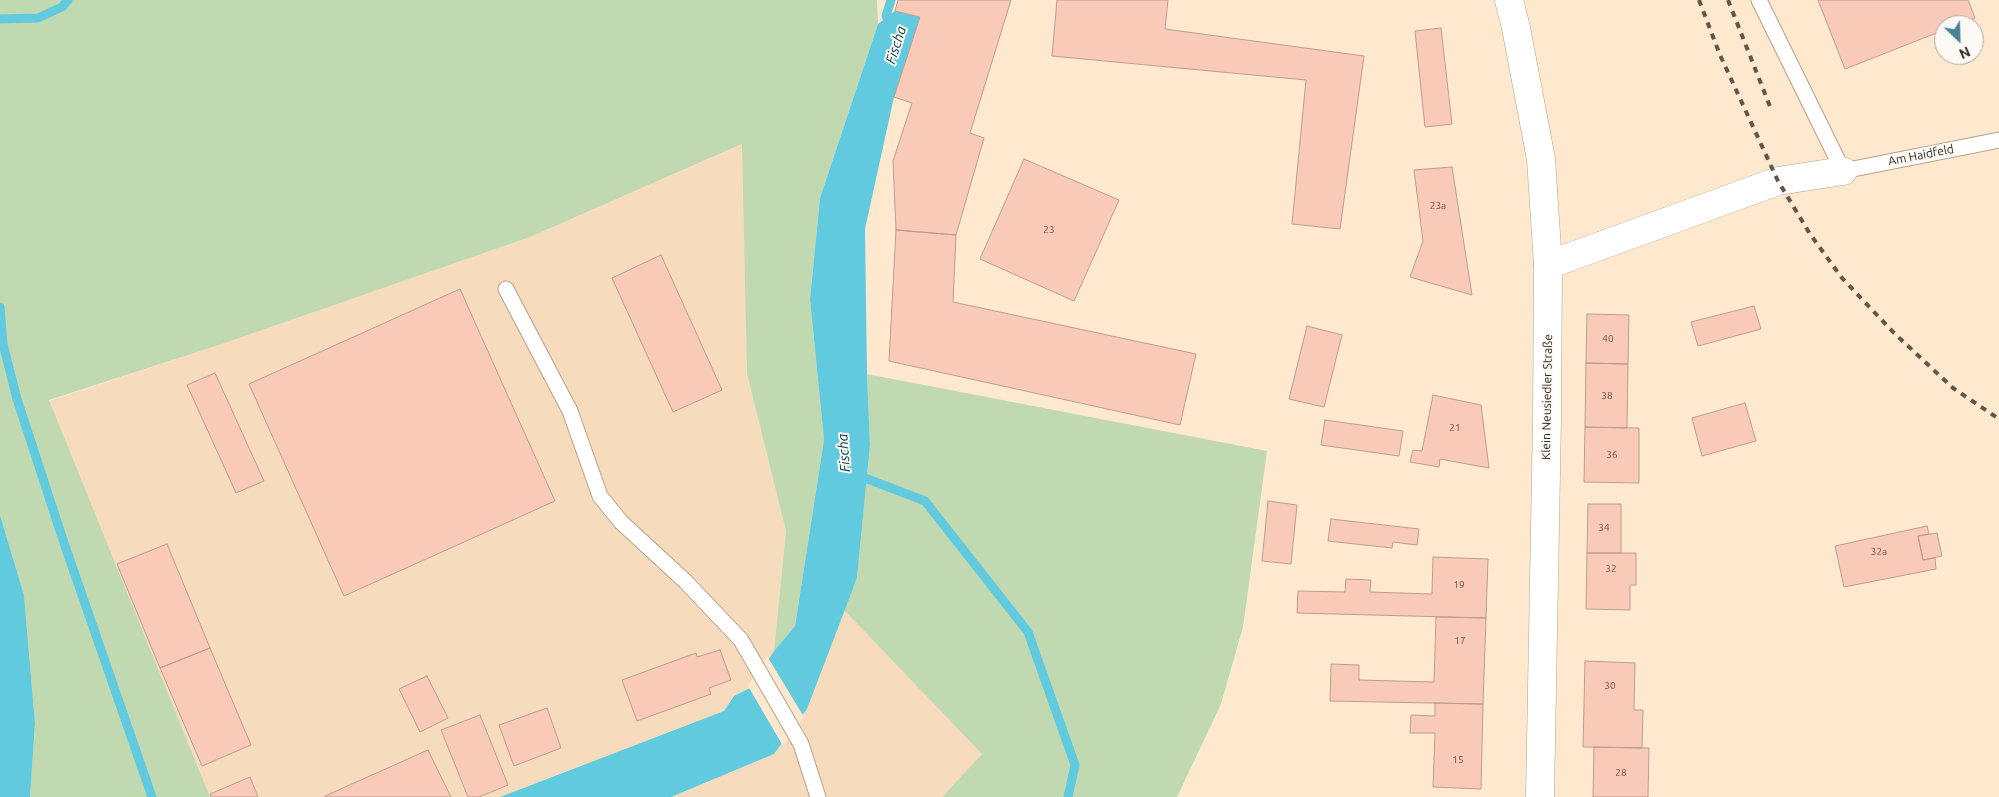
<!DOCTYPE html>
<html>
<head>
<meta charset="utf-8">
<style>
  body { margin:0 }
  #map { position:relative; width:1999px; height:797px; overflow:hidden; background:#fee9cf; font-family:Ubuntu,sans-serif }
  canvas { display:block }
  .north { position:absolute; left:1934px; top:15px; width:50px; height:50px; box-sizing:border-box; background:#fdf9f4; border:1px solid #aca6a0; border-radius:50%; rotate:156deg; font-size:14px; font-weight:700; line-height:20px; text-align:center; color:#322a21 }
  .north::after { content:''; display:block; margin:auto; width:18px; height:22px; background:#458398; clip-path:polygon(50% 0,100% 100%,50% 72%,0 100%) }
</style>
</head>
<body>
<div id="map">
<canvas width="1999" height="797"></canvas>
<div class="north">N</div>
</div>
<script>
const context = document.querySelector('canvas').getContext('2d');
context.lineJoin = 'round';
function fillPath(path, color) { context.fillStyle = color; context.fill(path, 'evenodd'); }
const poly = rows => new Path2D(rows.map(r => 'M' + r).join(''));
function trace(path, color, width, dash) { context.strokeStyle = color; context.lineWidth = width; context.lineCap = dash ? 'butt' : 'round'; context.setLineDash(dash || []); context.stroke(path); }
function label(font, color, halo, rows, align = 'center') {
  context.font = font + ' Ubuntu,sans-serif'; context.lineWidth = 4; context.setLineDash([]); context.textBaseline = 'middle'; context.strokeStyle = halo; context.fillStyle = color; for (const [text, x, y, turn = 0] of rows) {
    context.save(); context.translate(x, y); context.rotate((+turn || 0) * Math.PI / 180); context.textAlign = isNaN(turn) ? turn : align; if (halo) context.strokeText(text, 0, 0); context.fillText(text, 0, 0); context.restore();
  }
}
const built = poly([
  [743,144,747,374,786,531,774,651,750,688,734,696,724,711,500,797,210,797,49,401,222,344,530,237],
  [844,610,983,754,942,797,671,797,774,754,807,709]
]);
const green = poly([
  [0,0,877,0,878,24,820,198,810,299,824,440,795,626,774,651,786,531,747,374,742,144,530,237,222,344,49,400,210,797,30,797,35,723,24,595,0,515],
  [867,374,1267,451,1243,627,1221,704,1177,797,942,797,982,754,844,610,857,578,870,445]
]);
const water = poly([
  [895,11,920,17,894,97,865,229,867,374,870,445,857,578,807,709,774,754,671,797,500,797,724,711,734,696,750,688,774,651,795,626,824,440,810,299,820,198,878,24],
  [0,515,24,595,35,723,30,797,0,797]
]);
const pier = poly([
  [767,656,804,717,783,746,748,686]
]);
const stream = poly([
  [891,0,886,16,892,28],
  [0,19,38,18,62,7,68,0],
  [0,307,3,344,17,399,64,543,152,797],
  [857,475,925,501,1028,632,1075,765,1068,797]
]);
const building = poly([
  [898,0,1011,0,970,133,984,138,956,235,896,230,893,161,912,103,894,97,920,17,895,11,898,0],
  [1057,0,1168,0,1165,29,1364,56,1340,229,1292,224,1306,80,1052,56,1057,0],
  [1818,0,1968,0,1975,18,1957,25,1944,25,1944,30,1845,69,1818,0],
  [1441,28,1452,124,1425,127,1415,31,1441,28],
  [1024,159,1119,200,1074,301,980,259,1024,159],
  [1452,167,1472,295,1410,277,1423,241,1414,170,1452,167],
  [896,230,956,235,953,302,1196,354,1180,425,889,361,896,230],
  [661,255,722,390,673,412,612,278,661,255],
  [460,289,555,501,344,596,249,384,460,289],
  [1754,306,1761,329,1698,346,1691,322,1754,306],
  [1587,314,1629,315,1628,364,1586,363,1587,314],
  [1307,326,1342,335,1324,407,1289,399,1307,326],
  [1586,363,1628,364,1627,428,1585,427,1586,363],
  [215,373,264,481,236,493,187,385,215,373],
  [1433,395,1481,405,1489,468,1440,459,1439,467,1410,462,1413,450,1422,451,1433,395],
  [1745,403,1756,441,1702,456,1692,418,1745,403],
  [1325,420,1403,431,1399,456,1321,445,1325,420],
  [1585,427,1639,428,1639,483,1584,482,1585,427],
  [1268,501,1297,505,1291,564,1262,561,1268,501],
  [1588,504,1621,504,1621,553,1587,553,1588,504],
  [1331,519,1419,529,1417,545,1393,542,1392,548,1328,541,1331,519],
  [1927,526,1929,534,1918,536,1923,560,1935,558,1936,569,1844,587,1835,546,1927,526],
  [1937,533,1942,556,1923,560,1918,536,1937,533],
  [167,544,210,648,160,668,117,564,167,544],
  [1587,553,1636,553,1636,585,1630,585,1630,610,1586,609,1587,553],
  [1433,557,1488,559,1486,618,1297,613,1298,591,1345,592,1346,579,1371,580,1370,592,1432,594,1433,557],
  [1436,617,1486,618,1483,704,1330,701,1331,664,1359,665,1359,680,1434,682,1436,617],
  [210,648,251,745,202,766,160,668,210,648],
  [720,650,731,680,709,688,711,694,637,721,622,680,696,653,697,657,720,650],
  [1585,661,1635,663,1634,710,1643,710,1642,748,1583,747,1585,661],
  [427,676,448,718,420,732,399,689,427,676],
  [1435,703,1483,704,1481,789,1433,787,1435,733,1410,733,1411,715,1435,716,1435,703],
  [547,708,561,748,514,766,499,725,547,708],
  [480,715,508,785,479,797,468,797,441,730,480,715],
  [1594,747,1649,748,1648,797,1593,797,1594,747],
  [428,750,451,797,325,797,325,796,428,750],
  [250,777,258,797,211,797,210,794,250,777]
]);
const lane = poly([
  [1759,0,1843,171,1999,140],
  [506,289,570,411,600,496,621,522,686,582,741,640,801,744,818,797]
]);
const street = poly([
  [1548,265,1778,181,1843,171]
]);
const secondary = poly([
  [1509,0,1516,28,1541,159,1548,265,1547,419,1540,797]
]);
const rail = poly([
  [1699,0,1720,55,1778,181,1810,234,1842,278,1894,333,1953,388,1999,419],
  [1728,0,1771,109]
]);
const numberNames = [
  ["23a",1438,206],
  ["23",1049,230],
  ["40",1608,339],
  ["38",1607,396],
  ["21",1455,428],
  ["36",1612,455],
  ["34",1604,528],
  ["32a",1879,552],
  ["32",1611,569],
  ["19",1459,585],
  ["17",1460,641],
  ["30",1610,686],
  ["15",1458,760],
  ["28",1621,773]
];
const streetNames = [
  ["Am Haidfeld",1921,155,-11],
  ["Klein Neusiedler Straße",1547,397,-89]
];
const waterNames = [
  ["Fischa",896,45,-72],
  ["Fischa",844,453,-94]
];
fillPath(built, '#f6dcbd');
fillPath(green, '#c1d9b0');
fillPath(water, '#62cadf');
fillPath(pier, '#fee9cf');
trace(stream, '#62cadf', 9);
fillPath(building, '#facab8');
trace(building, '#bb9c91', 1);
trace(lane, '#b5a189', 17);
trace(street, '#b5a189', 29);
trace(secondary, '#b5a189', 29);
trace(lane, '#fff', 15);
trace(street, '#fff', 28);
trace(secondary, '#fff', 28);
trace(rail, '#615649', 4, [6, 6]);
label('10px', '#645247', null, numberNames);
label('12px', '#322a21', '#fdf9f4', streetNames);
label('italic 14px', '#033740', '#fdf9f4', waterNames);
</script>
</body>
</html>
